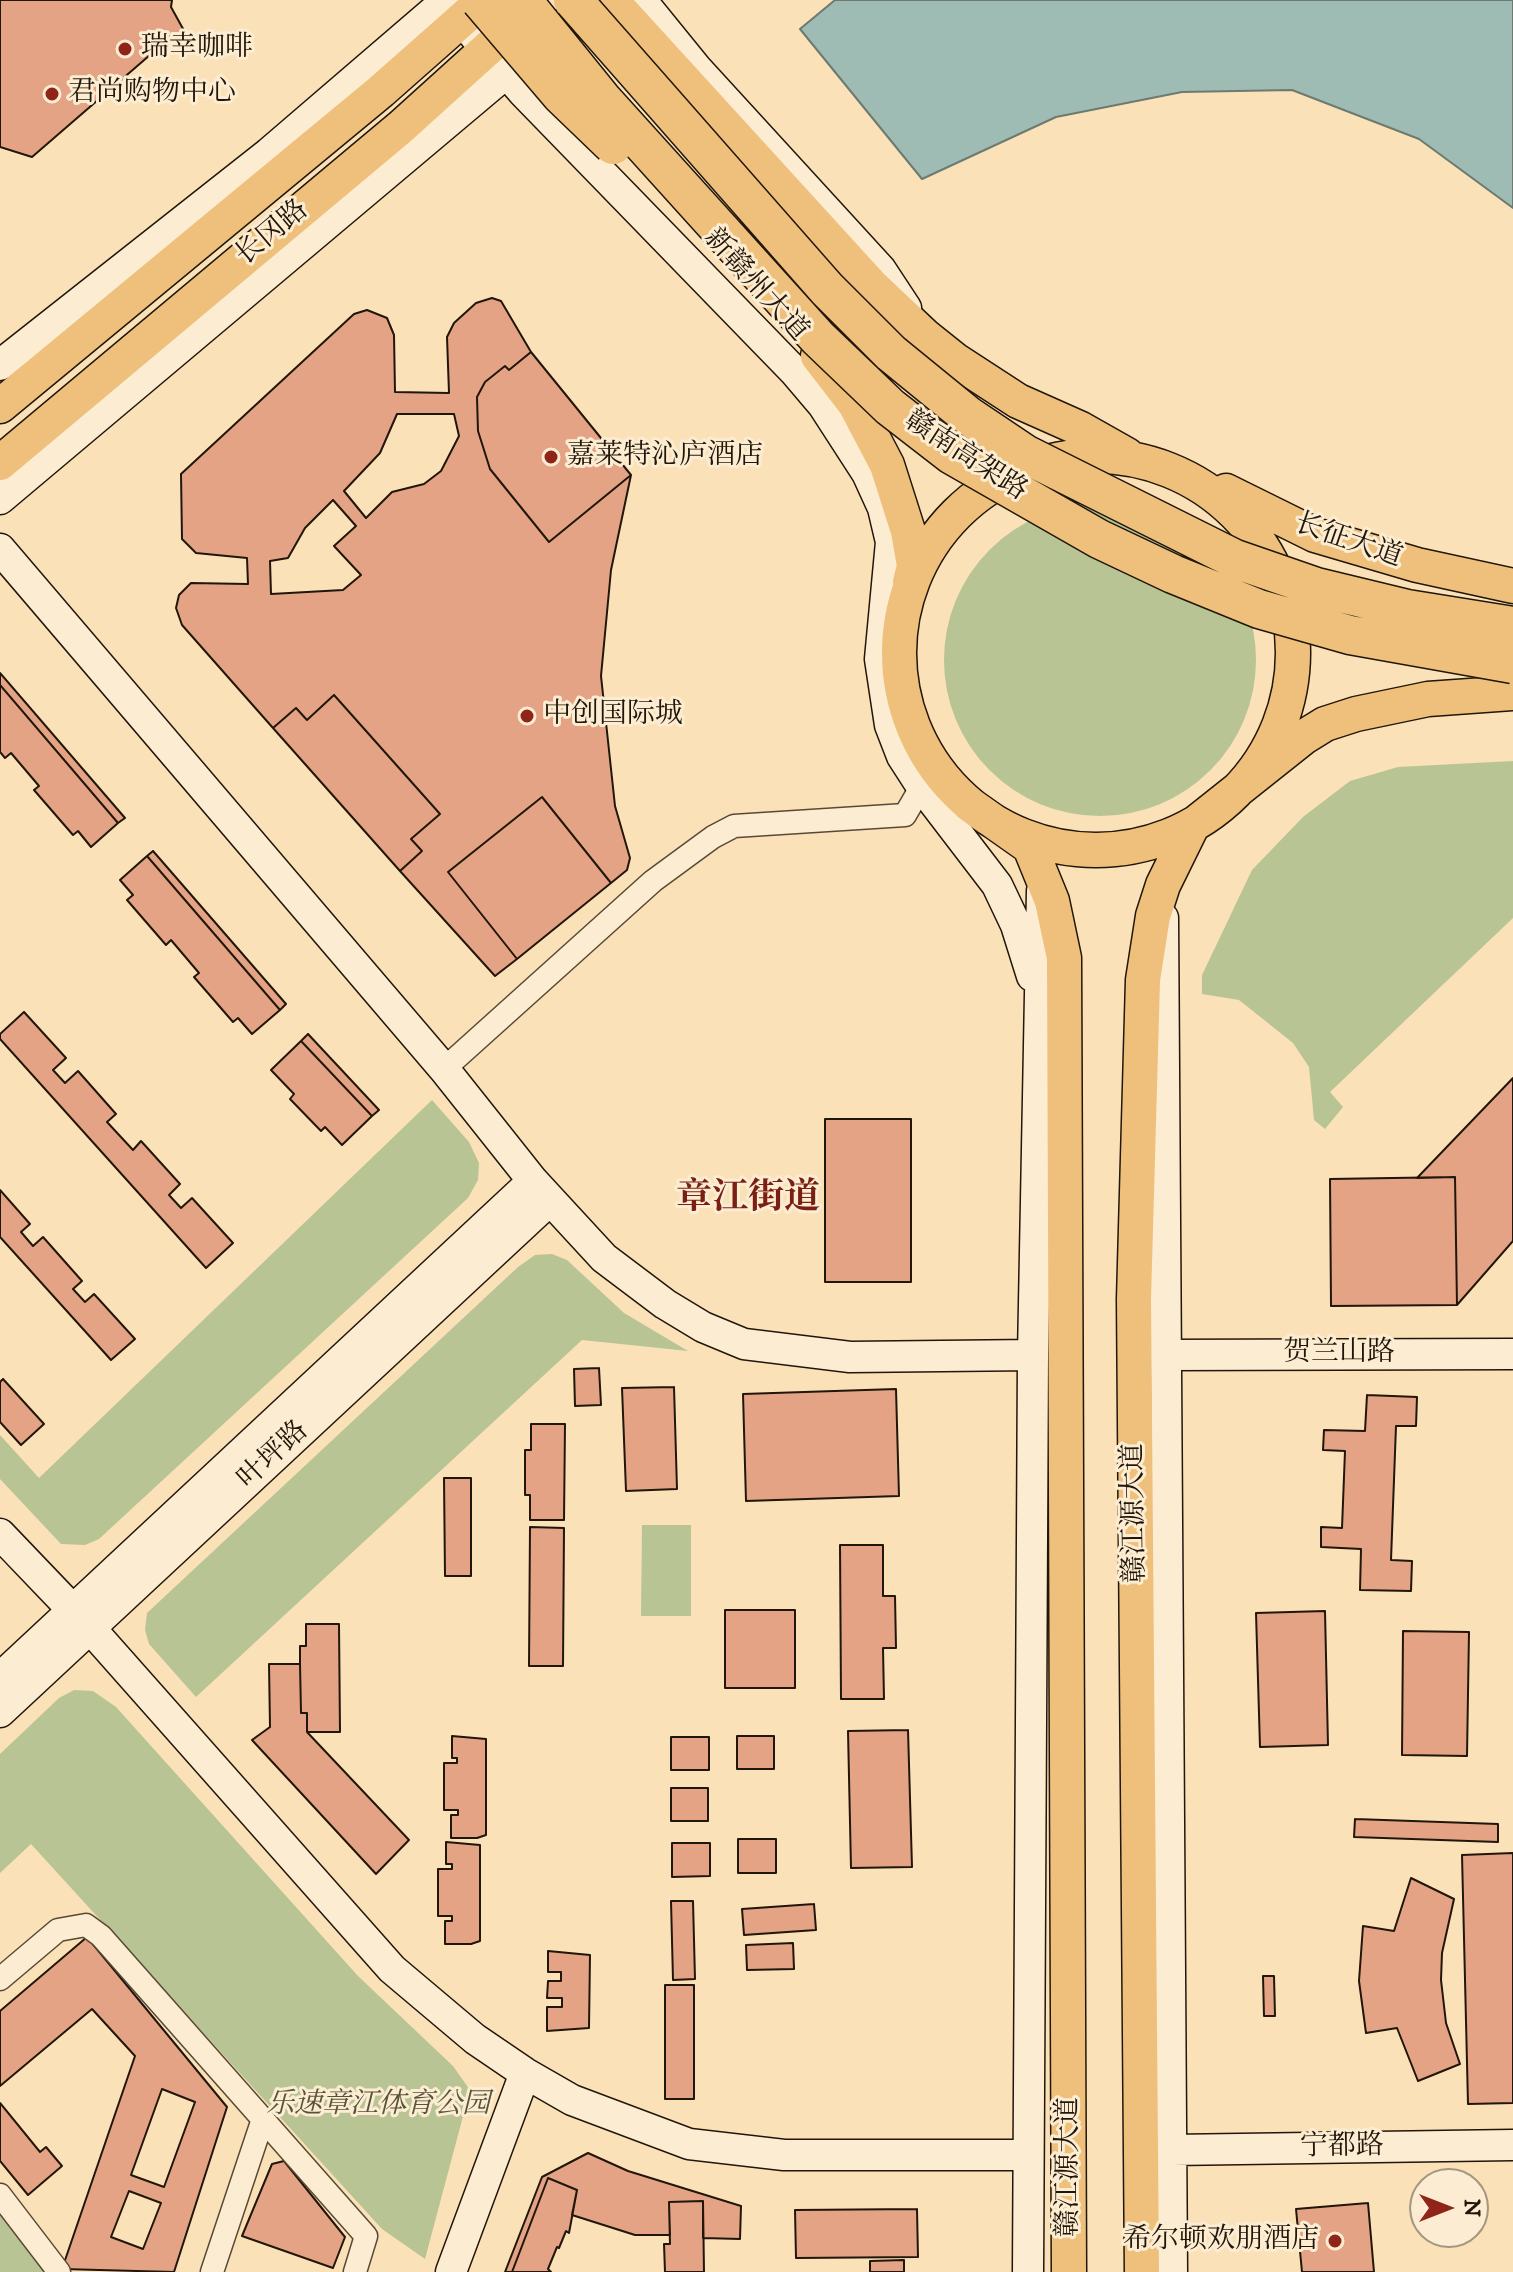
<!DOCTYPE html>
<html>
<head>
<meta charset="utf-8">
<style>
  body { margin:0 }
  #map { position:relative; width:1513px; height:2272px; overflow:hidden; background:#fbe1b8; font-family:"IM FELL DW Pica",serif }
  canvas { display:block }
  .north { position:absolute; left:1409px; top:2168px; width:80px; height:80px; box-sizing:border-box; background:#fcecd1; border:2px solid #a49681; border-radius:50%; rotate:90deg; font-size:22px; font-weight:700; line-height:32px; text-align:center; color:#21160a }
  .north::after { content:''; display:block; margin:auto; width:28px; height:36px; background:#8f2418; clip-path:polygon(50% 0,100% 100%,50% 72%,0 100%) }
</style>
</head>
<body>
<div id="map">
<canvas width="1513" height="2272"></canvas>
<div class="north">N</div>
</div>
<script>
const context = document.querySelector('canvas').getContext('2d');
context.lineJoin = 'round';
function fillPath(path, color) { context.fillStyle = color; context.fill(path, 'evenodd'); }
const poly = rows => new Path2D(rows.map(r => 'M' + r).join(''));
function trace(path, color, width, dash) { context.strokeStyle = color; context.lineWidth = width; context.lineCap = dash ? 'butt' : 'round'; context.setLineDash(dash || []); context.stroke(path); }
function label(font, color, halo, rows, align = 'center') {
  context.font = font + ' "IM FELL DW Pica","Noto Serif SC",serif'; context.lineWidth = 6; context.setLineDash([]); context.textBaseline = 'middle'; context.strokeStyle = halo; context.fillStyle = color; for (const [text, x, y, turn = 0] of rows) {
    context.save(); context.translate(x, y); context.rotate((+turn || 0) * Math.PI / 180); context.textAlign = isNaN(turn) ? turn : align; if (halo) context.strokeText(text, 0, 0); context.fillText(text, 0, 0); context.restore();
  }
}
const green = poly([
  '944 660a156 156 0 1 1 312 0a156 156 0 1 1-312 0Z',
  [1513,761,1513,918,1330,1092,1343,1107,1325,1129,1314,1120,1309,1067,1293,1043,1239,1000,1202,994,1202,975,1252,870,1303,817,1350,781,1398,767],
  [432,1100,469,1142,479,1163,478,1180,468,1198,99,1539,85,1545,61,1544,0,1479,0,1435,39,1478],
  [552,1254,567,1260,624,1313,688,1351,582,1340,196,1697,149,1644,145,1630,147,1613,518,1267,535,1255],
  [642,1525,691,1525,691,1616,641,1616],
  [74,1690,93,1691,116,1707,358,1976,453,2066,470,2090,425,2259,382,2229,31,1844,0,1873,0,1754,59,1698],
  [0,2211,46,2272,0,2272]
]);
const water = poly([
  [835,0,1513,0,1513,208,1419,139,1292,90,1182,92,1056,117,922,179,800,29,835,0]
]);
const building = poly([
  [0,0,172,0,171,7,187,36,165,42,32,157,0,147,0,0],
  [492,298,501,301,531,352,509,370,505,366,485,382,477,397,478,431,490,469,549,542,631,475,611,570,601,676,615,806,630,858,627,870,611,883,542,797,448,872,517,959,495,976,400,871,422,851,411,839,440,814,334,695,307,720,296,708,273,728,182,625,176,608,179,595,191,583,248,584,247,558,196,553,182,539,181,474,354,314,367,310,387,318,394,335,395,392,449,393,447,337,454,323,476,303,492,298],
  [397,414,454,414,459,436,441,471,424,484,392,492,366,518,344,491,380,453,397,414],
  [333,500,356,526,334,546,361,575,343,590,271,594,270,561,288,558,305,528,333,500],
  [531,352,631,475,549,542,490,469,478,431,477,397,485,382,505,366,509,370,531,352],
  [0,673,125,818,118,823,0,685,0,673],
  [0,685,118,823,91,847,78,831,73,835,34,790,39,786,11,753,5,758,0,752,0,685],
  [334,695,440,814,411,839,422,851,400,871,273,728,296,708,307,720,334,695],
  [542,797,611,883,517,959,448,872,542,797],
  [153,851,286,1004,280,1010,147,856,153,851],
  [147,856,280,1010,252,1034,238,1018,233,1022,194,977,199,973,171,940,166,945,127,900,133,895,120,880,147,856],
  [24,1012,66,1058,53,1070,65,1083,78,1071,116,1114,107,1122,133,1150,141,1141,180,1184,169,1195,181,1208,192,1198,233,1243,206,1268,0,1039,0,1034,24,1012],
  [308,1034,379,1110,372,1116,301,1041,308,1034],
  [301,1041,372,1116,342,1145,325,1127,321,1131,290,1099,294,1094,271,1070,301,1041],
  [1513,1078,1513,1241,1457,1305,1455,1177,1417,1178,1513,1078],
  [825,1119,911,1119,911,1282,825,1282,825,1119],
  [1455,1177,1457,1305,1331,1306,1330,1179,1455,1177],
  [0,1190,30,1224,21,1232,33,1246,43,1237,82,1281,73,1289,85,1302,94,1294,135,1339,111,1360,0,1237,0,1190],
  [599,1368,601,1405,575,1406,574,1369,599,1368],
  [3,1379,44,1424,21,1445,0,1422,0,1382,3,1379],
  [674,1387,677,1489,626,1491,622,1388,674,1387],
  [896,1389,899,1496,746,1501,743,1394,896,1389],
  [1367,1395,1417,1397,1416,1426,1396,1426,1391,1560,1412,1561,1411,1591,1360,1590,1361,1549,1321,1547,1321,1527,1342,1528,1345,1451,1323,1450,1324,1430,1365,1431,1367,1395],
  [531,1424,565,1424,564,1520,530,1520,530,1495,525,1495,525,1450,531,1450,531,1424],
  [444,1478,471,1478,471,1576,445,1576,444,1478],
  [530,1527,564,1528,563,1666,529,1666,530,1527],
  [840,1545,883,1545,883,1596,895,1596,896,1648,883,1648,884,1699,841,1699,840,1545],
  [725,1610,795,1610,795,1688,725,1688,725,1610],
  [1325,1611,1328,1745,1260,1747,1256,1613,1325,1611],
  [306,1624,339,1624,340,1732,307,1732,307,1713,301,1713,300,1664,300,1646,306,1646,306,1624],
  [1403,1631,1469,1632,1467,1756,1402,1755,1403,1631],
  [269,1664,300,1664,301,1713,307,1713,307,1732,409,1840,376,1874,252,1740,270,1727,269,1664],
  [908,1730,912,1867,851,1868,848,1731,908,1730],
  [452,1736,486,1739,486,1835,477,1838,451,1838,451,1815,458,1815,458,1810,444,1810,444,1763,457,1763,457,1758,452,1758,452,1736],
  [737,1736,774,1736,774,1769,737,1769,737,1736],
  [671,1737,709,1737,709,1770,671,1770,671,1737],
  [671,1788,708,1788,708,1821,671,1821,671,1788],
  [1355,1819,1498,1824,1498,1842,1354,1837,1355,1819],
  [738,1839,776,1839,776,1873,738,1873,738,1839],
  [446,1842,480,1845,480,1941,471,1944,445,1944,445,1921,452,1921,452,1916,438,1916,438,1869,452,1869,452,1864,446,1864,446,1842],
  [672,1843,710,1843,710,1876,672,1877,672,1843],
  [1513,1853,1513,2103,1468,2104,1462,1855,1513,1853],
  [1411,1878,1454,1899,1442,1953,1441,1980,1446,2023,1460,2064,1418,2081,1397,2028,1366,2033,1359,1981,1363,1926,1394,1931,1411,1878],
  [671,1901,693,1901,695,1979,673,1980,671,1901],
  [814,1904,816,1930,744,1935,742,1909,814,1904],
  [87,1937,227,2107,174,2272,62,2269,135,2056,92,2009,0,2086,0,2011,87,1937],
  [162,2089,195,2102,164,2187,131,2175,162,2089],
  [129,2191,161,2203,143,2249,111,2237,129,2191],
  [793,1943,794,1969,747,1970,746,1945,793,1943],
  [548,1951,590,1955,589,2028,547,2031,547,2007,562,2007,562,1998,547,1998,548,1981,561,1981,561,1972,548,1972,548,1951],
  [1263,1976,1274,1976,1275,2016,1264,2016,1263,1976],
  [665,1985,694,1985,694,2099,665,2099,665,1985],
  [0,2103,40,2152,46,2147,62,2166,28,2195,0,2161,0,2103],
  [588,2153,628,2171,741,2206,740,2239,703,2238,703,2201,669,2202,670,2235,635,2235,572,2215,577,2190,548,2178,512,2272,505,2272,542,2177,588,2153],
  [284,2161,345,2237,333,2268,242,2236,272,2164,284,2161],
  [548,2178,577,2190,569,2233,566,2231,559,2248,557,2247,548,2269,551,2272,512,2272,548,2178],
  [703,2201,704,2272,665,2272,664,2244,670,2244,669,2202,703,2201],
  [1368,2203,1374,2272,1302,2272,1296,2209,1368,2203],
  [917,2209,918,2257,796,2258,795,2210,917,2209],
  [904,2260,904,2272,870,2272,870,2261,904,2260]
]);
const street = poly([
  [444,1069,653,881,713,837,734,826,905,815,934,765],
  [0,1979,58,1930,86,1925,101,1936,366,2236,355,2272],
  [0,2195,59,2272],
  [212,2272,263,2119]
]);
const secondary = poly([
  [444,0,523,92,795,372,823,405,867,473,883,508,891,542,880,659,890,725,902,756,922,787,997,885,1016,925,1032,976],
  [641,0,697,69,881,270,906,308],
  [0,365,269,153,447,0],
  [0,499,593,0],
  [0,549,444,1069,533,1181,604,1258,665,1304,703,1327,744,1344,850,1357,1033,1355],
  [1163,918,1172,2272],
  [1166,1355,1513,1354],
  [0,1534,89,1627,392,1969,475,2039,525,2073,572,2100,689,2144,784,2155,1027,2155],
  [0,1678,533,1181],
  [0,1712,550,1200],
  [1172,2150,1513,2145],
  [451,2272,525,2073],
  [1028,2272,1033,1355,1042,891]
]);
const primary = poly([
  [611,0,871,285,925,336,955,360,1018,401,1081,429,1127,455],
  [818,356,855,404,887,465,908,531,914,566,910,582],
  [0,406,381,91,484,0],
  '899 653a197 197 0 1 1 394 0a197 197 0 1 1-394 0Z',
  [0,463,401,127,526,14],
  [1226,491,1315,535,1417,565,1513,586],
  [969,804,1030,847,1052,901,1064,958,1069,2272],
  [1142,2272,1134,1299,1143,980,1153,916,1163,885,1192,826,1304,737,1325,724,1356,714,1428,699,1513,693]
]);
const highwayBridge = poly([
  [480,0,561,95,613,145],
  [522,0,602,99,818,338,890,407,952,455,1099,539,1173,574,1259,609,1350,635,1513,664],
  [573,0,827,289,891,353,967,415,1025,454,1235,559,1316,587,1407,609,1513,626]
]);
const markers = [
  [125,49,8,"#8f2418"],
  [52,94,8,"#8f2418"],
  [551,457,8,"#8f2418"],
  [527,716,8,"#8f2418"],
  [1335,2241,8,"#8f2418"]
];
const poiNames = [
  ["瑞幸咖啡",141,49],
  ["君尚购物中心",68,94],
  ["嘉莱特沁庐酒店",567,457],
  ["中创国际城",543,716],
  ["希尔顿欢朋酒店",1319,2241,"right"]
];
const streetNames = [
  ["长冈路",273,234,-40],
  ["新赣州大道",755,286,48],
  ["赣南高架路",965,457,33],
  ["长征大道",1348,542,19],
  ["贺兰山路",1339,1354],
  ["叶坪路",274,1456,-43],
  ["赣江源大道",1136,1513,-91],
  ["宁都路",1342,2148,-1],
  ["赣江源大道",1070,2167,-90]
];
const parkNames = [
  ["乐速章江体育公园",378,2106]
];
const districtNames = [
  ["章江街道",748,1201]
];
fillPath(green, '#b8c494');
fillPath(water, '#9fbcb4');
trace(water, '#6d7a70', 2);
fillPath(building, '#e4a385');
trace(building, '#21160a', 2);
trace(street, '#584936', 25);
trace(secondary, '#21160a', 33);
trace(primary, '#21160a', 37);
trace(street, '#fcecd1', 22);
trace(secondary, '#fcecd1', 30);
trace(primary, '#eec07c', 34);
trace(highwayBridge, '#21160a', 41, []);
trace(highwayBridge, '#eec07c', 38);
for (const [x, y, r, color] of markers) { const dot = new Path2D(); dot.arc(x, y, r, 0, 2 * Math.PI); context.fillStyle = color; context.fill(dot); trace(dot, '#fcecd1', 3); }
label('28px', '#21160a', '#fcecd1', poiNames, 'left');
label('28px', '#21160a', '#fcecd1', streetNames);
label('italic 28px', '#56533a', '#fcecd1', parkNames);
label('bold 36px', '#7a1f14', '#fcecd1', districtNames);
</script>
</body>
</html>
